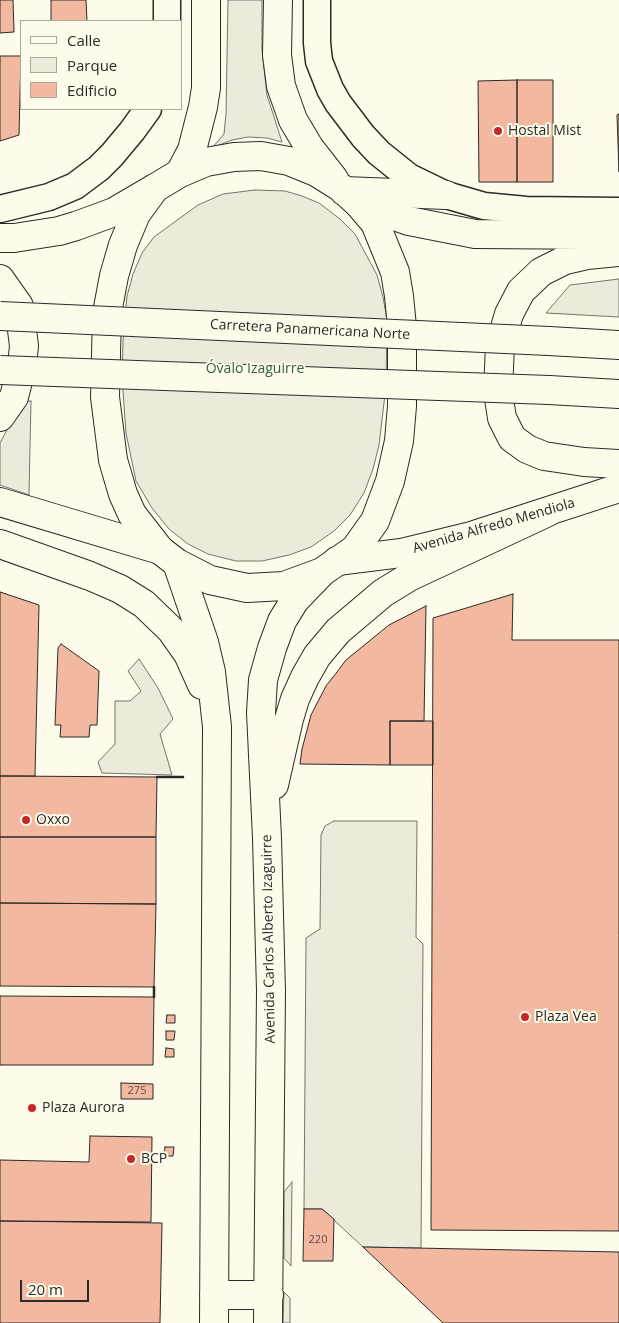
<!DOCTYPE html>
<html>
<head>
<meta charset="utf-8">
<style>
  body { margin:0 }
  #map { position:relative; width:619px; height:1323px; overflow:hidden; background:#fdfbea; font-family:"Open Sans",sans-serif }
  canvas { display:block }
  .legend { position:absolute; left:20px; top:20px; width:162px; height:90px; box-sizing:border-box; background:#fdfbea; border:1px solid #a9a89e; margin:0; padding:6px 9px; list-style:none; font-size:15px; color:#2b2b2b }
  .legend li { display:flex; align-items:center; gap:10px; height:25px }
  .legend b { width:25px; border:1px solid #a9a89e }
  .scale { position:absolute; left:20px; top:1280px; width:69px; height:22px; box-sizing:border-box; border:2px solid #2b2b2b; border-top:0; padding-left:6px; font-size:15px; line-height:18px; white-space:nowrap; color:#2b2b2b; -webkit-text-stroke:4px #fdfbea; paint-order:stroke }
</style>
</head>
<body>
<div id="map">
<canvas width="619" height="1323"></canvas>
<ul class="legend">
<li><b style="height:6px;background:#fdfbea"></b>Calle</li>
<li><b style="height:14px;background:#ecebdb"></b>Parque</li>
<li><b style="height:14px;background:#f2b8a0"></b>Edificio</li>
</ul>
<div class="scale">20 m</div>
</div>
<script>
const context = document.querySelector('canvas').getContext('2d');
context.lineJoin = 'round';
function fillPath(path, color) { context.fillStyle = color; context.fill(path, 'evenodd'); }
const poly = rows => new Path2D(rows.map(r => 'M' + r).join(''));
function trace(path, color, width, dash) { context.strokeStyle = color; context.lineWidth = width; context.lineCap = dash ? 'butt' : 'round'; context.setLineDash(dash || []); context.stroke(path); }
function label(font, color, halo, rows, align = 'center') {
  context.font = font + ' "Open Sans",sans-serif'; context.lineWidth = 4; context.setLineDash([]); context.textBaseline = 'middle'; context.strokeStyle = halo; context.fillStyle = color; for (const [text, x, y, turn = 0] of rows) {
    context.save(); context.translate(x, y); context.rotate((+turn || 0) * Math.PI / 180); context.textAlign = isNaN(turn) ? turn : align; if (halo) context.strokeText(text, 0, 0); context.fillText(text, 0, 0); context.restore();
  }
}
const green = poly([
  [228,0,262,0,262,50,267,95,282,142,267,138,248,137,232,140,212,148,224,134,226,114,228,0],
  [255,190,285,191,302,196,319,203,340,219,355,234,377,275,383,297,387,320,386,386,379,445,373,469,364,493,350,515,334,531,311,547,289,555,262,561,236,561,208,554,188,544,169,529,152,508,136,481,126,433,122,377,123,341,127,296,133,274,142,253,154,237,198,205,223,194,255,190],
  [619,279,619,317,546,313,570,285,619,279],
  [31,401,29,495,0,485,0,443,22,402,31,401],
  [292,1182,291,1266,284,1258,284,1192,292,1182],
  [284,1292,290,1298,290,1323,283,1323,284,1292]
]);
const parking = poly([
  [139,659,158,688,173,719,160,734,172,775,102,773,98,762,115,744,115,701,130,701,141,691,128,671,139,659],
  [334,821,417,821,416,937,423,944,421,1248,363,1247,322,1209,304,1209,306,938,320,929,321,835,325,826,334,821]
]);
const building = poly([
  [0,0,13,0,14,32,0,33,0,0],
  [51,0,86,0,87,21,51,21,51,0],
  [0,56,21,56,19,135,0,141,0,56],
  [517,80,517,182,479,182,478,81,517,80],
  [517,80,553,80,553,182,517,182,517,80],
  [619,114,619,172,617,115,619,114],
  [0,592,39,605,35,776,0,776,0,592],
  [513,594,512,640,619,640,619,1231,431,1230,433,618,513,594],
  [426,606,424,721,390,721,390,765,300,764,302,749,311,715,326,686,337,672,346,660,389,625,426,606],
  [61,644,99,671,97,725,90,725,89,737,60,737,61,725,55,725,58,648,61,644],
  [390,721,433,721,433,765,390,765,390,721],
  [0,776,157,777,156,837,0,837,0,776],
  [0,837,156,837,156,904,0,903,0,837],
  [0,903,156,904,154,987,0,986,0,903],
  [0,996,154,997,153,1065,0,1065,0,996],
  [167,1015,175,1015,175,1023,166,1023,167,1015],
  [166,1031,175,1031,174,1040,166,1040,166,1031],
  [166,1048,174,1049,174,1057,165,1057,166,1048],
  [121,1083,153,1084,153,1099,121,1099,121,1083],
  [90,1136,152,1137,151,1222,0,1221,0,1160,89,1162,90,1136],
  [165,1147,174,1147,173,1156,164,1156,165,1147],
  [304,1209,322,1209,334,1219,333,1261,303,1261,304,1209],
  [0,1221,162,1223,160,1323,0,1323,0,1221],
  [363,1247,619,1252,619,1323,443,1323,363,1247]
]);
const tertiary = poly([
  [317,0,317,43,319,61,330,89,338,103,363,136,379,153,409,177,446,195,484,206,526,210,619,211],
  [167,21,167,0],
  [0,209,49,197,75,186,99,168,112,155,132,131,148,109]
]);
const secondary = poly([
  [358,203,409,221,475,234,619,235],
  [0,238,14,238,59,231,76,226,114,212,155,188],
  [619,252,587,255,565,260,541,272,521,291,509,314,500,344,498,392,502,418,512,438,527,449,544,456,584,462,619,464],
  [0,279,19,306,24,346,22,365,14,397,0,417],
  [0,502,160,550],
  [337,561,401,553,471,536,619,488]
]);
const primary = poly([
  [278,0,277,55,281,86,293,120,309,147,334,179],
  [180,173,192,150,203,107,206,88,206,0],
  [344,191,446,195],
  [0,544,90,576,120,589,144,604,171,630,188,654,202,685],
  [177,563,204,642,211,672,217,727,214,1323],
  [274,785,289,719,295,699,305,677,317,656,338,631,383,593,409,577,548,512],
  [214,1295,269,1295],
  [268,1323,271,991,267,838,261,713,263,680,272,648,282,621,295,600,322,572,355,549,375,521,390,481,399,441,402,406,402,327,399,296,395,272,375,223,358,203,340,187,316,172,289,161,261,156,234,157,206,162,180,173,155,188,136,214,123,245,114,276,107,313,105,397,113,460,123,494,132,514,160,550,177,563,210,580,247,588,284,586,322,572]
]);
const motorway = poly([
  [549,341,619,345],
  [549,390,619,394]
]);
const motorwayBridge = poly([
  [0,316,549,341],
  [0,370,549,390]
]);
const wall = poly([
  [157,777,183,777],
  [154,997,154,987]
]);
const markers = [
  [498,131,5,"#c62828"],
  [26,820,5,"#c62828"],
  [525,1017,5,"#c62828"],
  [32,1108,5,"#c62828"],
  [131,1159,5,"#c62828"]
];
const numberNames = [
  ["275",137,1091],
  ["220",318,1240]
];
const poiNames = [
  ["Hostal Mist",508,131],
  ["Oxxo",36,820],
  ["Plaza Vea",535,1017],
  ["Plaza Aurora",42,1108],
  ["BCP",141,1159]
];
const streetNames = [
  ["Carretera Panamericana Norte",310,330,3],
  ["Avenida Alfredo Mendiola",494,526,-16],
  ["Avenida Carlos Alberto Izaguirre",269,939,-91]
];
const parkNames = [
  ["Óvalo Izaguirre",255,369]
];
fillPath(green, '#ecebdb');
trace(green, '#74746e', 1);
fillPath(parking, '#eceadb');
trace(parking, '#74746e', 1);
fillPath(building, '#f2b8a0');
trace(building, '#2b2b2b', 1);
trace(tertiary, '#2b2b2b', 29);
trace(secondary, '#2b2b2b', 30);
trace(primary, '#2b2b2b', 30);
trace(motorway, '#2b2b2b', 30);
trace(tertiary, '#fdfbea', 26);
trace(secondary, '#fdfbea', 28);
trace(primary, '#fdfbea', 28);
trace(motorway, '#fdfbea', 28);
trace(motorwayBridge, '#2b2b2b', 30, []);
trace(motorwayBridge, '#fdfbea', 28);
trace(wall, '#2b2b2b', 2.5);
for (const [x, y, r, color] of markers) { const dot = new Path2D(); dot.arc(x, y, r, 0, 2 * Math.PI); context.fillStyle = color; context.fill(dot); trace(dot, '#fdfbea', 2); }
label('11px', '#5d4e48', null, numberNames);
label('14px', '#2b2b2b', '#fdfbea', poiNames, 'left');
label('14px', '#2b2b2b', '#fdfbea', streetNames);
label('14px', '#34623c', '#fdfbea', parkNames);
</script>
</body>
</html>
